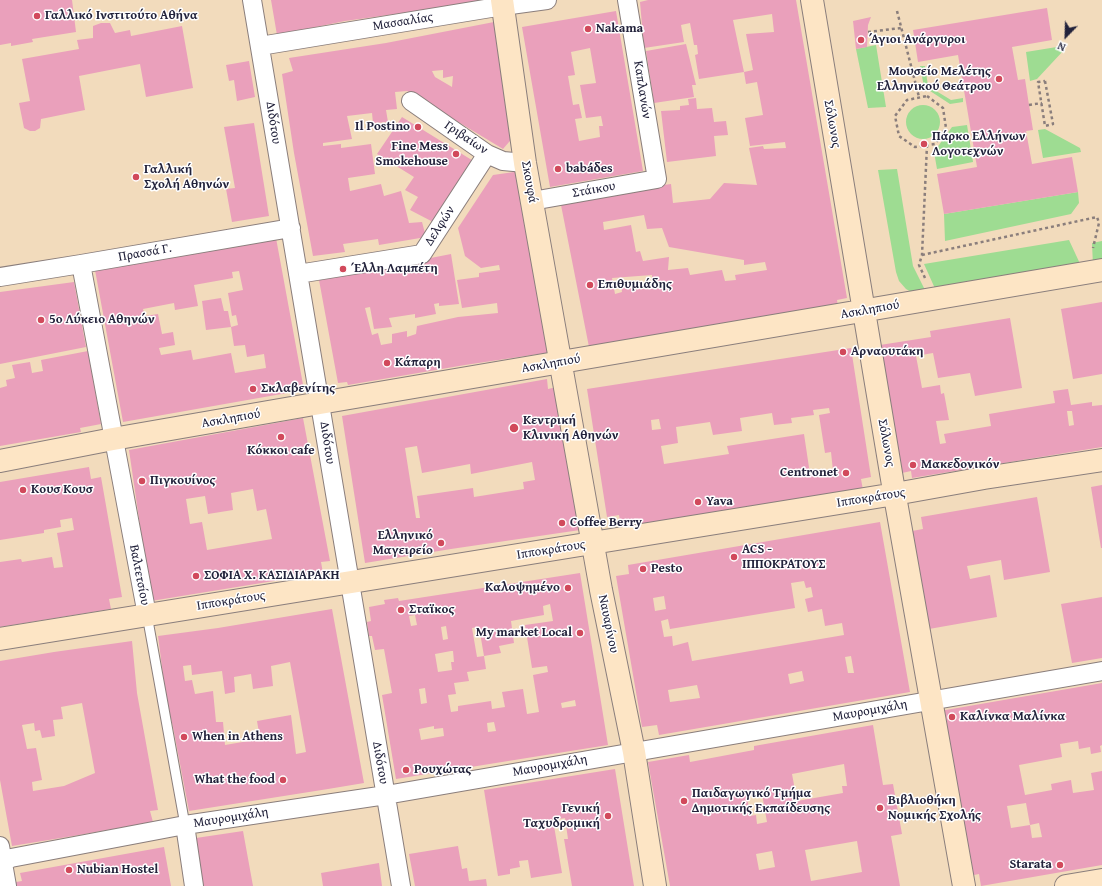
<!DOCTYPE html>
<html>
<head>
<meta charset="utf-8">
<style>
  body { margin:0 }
  #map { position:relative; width:1102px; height:886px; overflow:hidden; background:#f2dbbc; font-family:"Gentium Book Plus",serif }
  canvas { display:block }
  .north { position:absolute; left:1046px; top:16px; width:40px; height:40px; -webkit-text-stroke:3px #fff; paint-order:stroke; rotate:203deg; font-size:11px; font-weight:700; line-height:16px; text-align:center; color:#22223b }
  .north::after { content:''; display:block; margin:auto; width:14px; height:18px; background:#22223b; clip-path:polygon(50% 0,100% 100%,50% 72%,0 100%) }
</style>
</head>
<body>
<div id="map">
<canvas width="1102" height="886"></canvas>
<div class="north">N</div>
</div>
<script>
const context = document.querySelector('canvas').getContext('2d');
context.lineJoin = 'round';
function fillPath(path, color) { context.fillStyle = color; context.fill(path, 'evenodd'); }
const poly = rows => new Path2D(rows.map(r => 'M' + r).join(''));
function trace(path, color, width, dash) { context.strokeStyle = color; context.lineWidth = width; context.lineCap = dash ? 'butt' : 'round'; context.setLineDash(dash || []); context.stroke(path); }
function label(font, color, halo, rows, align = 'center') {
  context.font = font + ' "Gentium Book Plus",serif'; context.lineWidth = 3; context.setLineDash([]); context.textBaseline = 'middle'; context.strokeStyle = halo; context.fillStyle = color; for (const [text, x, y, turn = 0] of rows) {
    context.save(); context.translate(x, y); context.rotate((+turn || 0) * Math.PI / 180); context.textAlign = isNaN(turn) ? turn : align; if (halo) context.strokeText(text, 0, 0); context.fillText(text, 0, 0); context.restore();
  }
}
const green = poly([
  [876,45,886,107,868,108,856,49],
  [1063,46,1064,50,1037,79,1030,81,1026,52],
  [920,66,925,66,928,86,951,100,963,98,963,102,950,104,924,87],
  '906 122a17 17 0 1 1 34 0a17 17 0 1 1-34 0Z',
  [967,125,973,162,937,169,934,152,952,127],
  [1045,129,1080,148,1081,152,1043,158,1038,130],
  [897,169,913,266,927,294,913,293,906,289,899,281,896,272,878,170],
  [1078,192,1079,203,1071,214,945,241,944,214],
  [1069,240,1082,268,937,293,924,264],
  [1102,241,1102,265,1093,266,1092,243]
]);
const building = poly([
  [0,0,72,0,76,32,32,39,33,42,11,46,11,43,0,45],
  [271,0,481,0,482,2,345,21,277,35],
  [648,0,796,0,847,298,837,300,838,307,590,352,560,200,671,184,673,203,710,199,724,183,757,185,749,148,763,146,764,149,786,148,785,142,750,146,745,118,763,115,757,82,746,84,744,72,753,70,746,34,774,32,772,14,733,20,744,72,699,79,695,55,698,54,697,45,694,45,690,23,681,25,684,42,644,48,640,2],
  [644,215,647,229,662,228,669,247,744,260,744,265,765,262,767,270,735,275,736,280,725,281,722,270,690,275,688,268,668,270,669,257,643,261,640,251,636,252,631,225,604,230,603,222],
  [652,275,652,282,621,285,622,292,615,294,612,278],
  [1047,8,1052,40,1012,47,1018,80,1025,79,1029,105,1033,130,1026,131,1032,164,1072,157,1078,192,944,214,937,174,977,167,958,55,918,62,913,30],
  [616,11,643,171,550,187,522,27],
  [590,48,596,83,580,85,586,118,601,116,603,126,599,126,600,137,579,141,575,119,582,118,579,104,573,105,568,76,575,75,571,52],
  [871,17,868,25,867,47,856,49,853,21],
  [494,22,515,135,503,149,407,91,395,92,397,109,386,110,388,122,373,123,372,113,347,116,352,139,323,143,323,146,341,144,341,148,371,144,375,174,348,178,350,191,381,184,384,196,401,191,409,223,422,222,426,237,379,245,378,239,343,244,345,252,313,256,294,153,282,74,293,71,289,58,386,43],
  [443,70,443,78,453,76,452,87,435,77,432,71],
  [101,23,110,23,115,33,130,30,131,36,182,26,193,88,146,97,140,64,79,76,85,110,41,119,40,128,35,131,30,131,24,128,19,103,30,101,22,59,79,49,77,40,93,38,93,26],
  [686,44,696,85,692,85,694,97,654,103,646,51],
  [249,61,255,97,237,101,234,80,229,81,226,65],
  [696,98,697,109,712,108,714,122,726,121,728,135,714,136,716,156,667,162,661,111,680,110,680,106,689,105,688,99],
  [402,117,475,162,435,223,410,210,418,197,405,190,414,177,377,154],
  [254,123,269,216,232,222,226,189,235,188,224,127],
  [521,171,552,352,465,365,348,385,347,382,338,383,319,280,451,254,459,304,439,306,439,303,434,304,436,314,415,318,415,314,389,318,392,327,374,329,370,307,365,308,372,335,378,333,381,345,392,343,392,334,407,331,407,337,416,334,417,326,458,317,498,313,497,303,462,308,457,280,479,277,479,273,500,270,499,265,481,268,465,256,458,228,493,175],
  [276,238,304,390,123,422,95,270],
  [239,271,243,290,228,293,232,316,236,315,238,325,231,327,234,346,245,345,247,357,264,354,266,368,235,373,231,353,193,360,191,350,161,355,159,348,175,345,173,332,162,334,158,314,145,316,143,309,174,303,175,310,198,306,194,285,233,278,232,272],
  [74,282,86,347,0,364,0,292],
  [221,298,224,311,228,311,231,327,206,330,202,301],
  [1102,302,1102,374,1073,379,1061,309],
  [1010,318,1022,388,975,396,970,373,938,378,933,353,916,356,922,388,940,385,941,394,944,393,949,420,936,421,940,444,946,443,944,434,991,426,989,414,1055,403,1053,391,1068,389,1071,405,1092,402,1092,406,1102,405,1102,447,912,478,911,471,902,473,880,345,931,337,930,331],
  [1067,411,1072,411,1074,425,1069,426],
  [851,348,871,477,861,479,863,490,621,527,619,515,607,517,587,389],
  [829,408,830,413,819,415,825,453,831,452,833,471,810,474,804,434,727,446,729,454,664,464,661,446,678,443,676,427,710,422,713,435,742,431,740,418,772,413,774,425,792,423,791,418,814,415,813,410],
  [659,419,661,429,652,430,651,420],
  [88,351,101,424,80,428,81,432,0,446,0,388,7,386,6,380,15,378,12,365,30,362,32,373,43,371,41,360],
  [547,379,548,389,557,387,580,530,451,549,365,563,342,416],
  [417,446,422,473,470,464,471,474,532,462,535,480,523,482,524,489,474,497,473,488,417,496,420,518,416,518,405,448],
  [303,418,330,561,321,562,323,573,151,601,129,450],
  [253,489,257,511,266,509,272,539,207,550,202,522,190,524,186,499,205,496,208,514,233,510,231,493],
  [89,467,91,479,101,477,122,597,109,599,111,609,0,627,0,562,21,559,22,562,52,557,54,568,63,567,57,533,74,530,72,518,60,520,61,527,44,530,44,533,0,540,0,482],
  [1102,485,1102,548,1101,548,1091,487],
  [1037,497,1050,572,1004,580,1001,560,967,566,970,579,990,575,997,617,929,629,912,531,923,529,921,517],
  [880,522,910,692,659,735,657,725,642,727,616,576,629,574,628,565],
  [804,581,806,588,811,587,813,597,805,599,808,612,822,609,825,626,842,623,844,635,692,661,688,642,673,646,672,636,664,637,661,621,668,619,670,629,795,608,791,583],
  [664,596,666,609,655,611,653,598],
  [851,656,854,673,848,673,845,657],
  [802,671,804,681,790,684,788,674],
  [697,685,700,698,670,702,668,690],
  [580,573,608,745,396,779,382,695,392,693,384,649,375,650,372,636,369,636,367,622,371,621,369,607,385,604,384,600,398,598,399,601],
  [550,604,553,621,525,625,532,668,547,666,548,672,533,675,539,712,527,714,523,689,502,692,505,707,492,709,491,701,458,706,458,711,451,712,448,695,456,694,454,683,469,681,467,672,486,669,484,656,477,657,472,628,479,627,484,656,501,653,499,646,514,643,511,621,544,615,543,606],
  [415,615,417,625,411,626,409,616],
  [446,626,448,639,443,640,441,627],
  [451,651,453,651,454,662,451,662,452,670,438,672,435,654],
  [425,688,427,703,421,704,419,689],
  [575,700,576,706,562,708,561,703],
  [494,722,496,731,488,732,487,723],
  [434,726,434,729,443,728,444,736,421,740,419,729],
  [1102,597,1102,658,1072,663,1061,604],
  [332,609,364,783,328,789,189,811,173,727,166,698,158,636,218,628],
  [290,662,306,752,296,754,291,715,257,721,260,739,225,745,223,722,216,722,213,691,195,694,192,680,185,681,183,666,191,665,192,675,222,671,225,694,235,692,234,677,251,674,253,689,273,686,271,666],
  [132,641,137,693,158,810,150,811,153,822,73,836,12,846,0,780,0,661,54,652],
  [82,703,95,773,64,786,33,791,32,782,42,780,36,748,27,749,22,725,34,723,35,731,40,730,42,738,55,736,53,720,63,719,61,707],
  [1102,683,1102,745,1100,746,1101,752,1091,754,1090,747,1079,749,1078,741,1060,744,1062,757,1019,765,1025,795,1052,790,1051,784,1071,780,1073,793,1094,790,1091,773,1102,771,1102,865,981,886,979,874,969,876,940,711],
  [1026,803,1030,825,1011,828,1007,806],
  [1039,823,1042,837,1032,838,1030,825],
  [873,725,883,785,893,784,902,834,891,836,900,886,670,886,648,762,689,755,690,762,754,750,754,746],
  [844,764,847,786,842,786,843,793,797,801,792,774],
  [762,794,767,822,757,824,756,815,750,816,747,796],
  [857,841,862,872,811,881,805,850],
  [772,851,775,867,759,870,756,854],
  [615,769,634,886,572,886,564,839,568,839,565,818,553,820,562,873,531,878,528,860,519,861,520,867,510,869,510,874,498,876,484,790],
  [243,831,253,886,195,886,189,849,198,848,196,838],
  [458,846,462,869,467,868,469,881,486,879,487,886,415,886,409,854],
  [164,847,171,886,11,886,10,883,22,881,20,873],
  [379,863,382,886,323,886,321,873]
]);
const path = poly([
  [897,11,919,97],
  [868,32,901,28],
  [1045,81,1053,124,1045,126,1038,82,1045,81],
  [927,96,943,108,946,128,935,144,915,147,899,136,895,116,907,100,927,96],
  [1029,105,1042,103],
  [922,255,1097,217,1099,223,1093,248],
  [925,278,919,265,922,255,927,145]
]);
const lane = poly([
  [147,615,185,825]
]);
const street = poly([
  [252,0,401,886],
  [260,46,503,6,547,0],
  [411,101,487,154,503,161,525,163],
  [532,201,657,179,627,0],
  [81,264,147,615],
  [298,274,422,254,487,154],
  [0,277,81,264,291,228],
  [185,825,194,886],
  [0,846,7,886],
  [0,863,11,858,185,825,386,795,1102,671]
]);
const secondary = poly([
  [502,0,525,163,601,590,634,752,655,886],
  [812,0,893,485,964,886],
  [0,461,113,439,320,403,1102,270],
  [0,639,895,494,984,478,1102,460],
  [1066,886,1102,880]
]);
const markers = [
  [37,16,4,"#d1495b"],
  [588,29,4,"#d1495b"],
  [861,40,4,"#d1495b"],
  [999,79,4,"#d1495b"],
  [418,127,4,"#d1495b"],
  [924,144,4,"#d1495b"],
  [456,154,4,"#d1495b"],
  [558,169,4,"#d1495b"],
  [136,177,4,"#d1495b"],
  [343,269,4,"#d1495b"],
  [590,285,4,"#d1495b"],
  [41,320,4,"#d1495b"],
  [843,352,4,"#d1495b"],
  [387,363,4,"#d1495b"],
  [253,389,4,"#d1495b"],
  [514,428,5,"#d1495b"],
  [281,437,4,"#d1495b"],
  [913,465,4,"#d1495b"],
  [846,473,4,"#d1495b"],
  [142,481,4,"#d1495b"],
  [23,490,4,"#d1495b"],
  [698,502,4,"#d1495b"],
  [562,523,4,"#d1495b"],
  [441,543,4,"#d1495b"],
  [734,557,4,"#d1495b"],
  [643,569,4,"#d1495b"],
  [196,576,4,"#d1495b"],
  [568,588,4,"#d1495b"],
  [401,610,4,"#d1495b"],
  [580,633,4,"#d1495b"],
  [952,717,4,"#d1495b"],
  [184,737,4,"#d1495b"],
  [406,770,4,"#d1495b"],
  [283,780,4,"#d1495b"],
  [684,801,4,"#d1495b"],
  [880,808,4,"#d1495b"],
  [608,816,4,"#d1495b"],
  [1060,865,4,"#d1495b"],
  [69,870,4,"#d1495b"]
];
const poiNames = [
  ["Γαλλικό Ινστιτούτο Αθήνα",45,16],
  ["Nakama",596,29],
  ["Άγιοι Ανάργυροι",869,40],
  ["Μουσείο Μελέτης",991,72,"right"],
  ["Ελληνικού Θεάτρου",991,87,"right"],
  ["Il Postino",410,127,"right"],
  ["Πάρκο Ελλήνων",932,137],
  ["Λογοτεχνών",932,152],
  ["Fine Mess",448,147,"right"],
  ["Smokehouse",448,162,"right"],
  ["babáδes",566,169],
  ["Γαλλική",144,170],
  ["Σχολή Αθηνών",144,185],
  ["Έλλη Λαμπέτη",351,269],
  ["Επιθυμιάδης",598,285],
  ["5ο Λύκειο Αθηνών",49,320],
  ["Αρναουτάκη",851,352],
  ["Κάπαρη",395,363],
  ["Σκλαβενίτης",261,389],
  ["Κεντρική",523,421],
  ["Κλινική Αθηνών",523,436],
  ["Κόκκοι cafe",281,451,"center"],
  ["Μακεδονικόν",921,465],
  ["Centronet",838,473,"right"],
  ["Πιγκουίνος",150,481],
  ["Κουσ Κουσ",31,490],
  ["Yava",706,502],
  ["Coffee Berry",570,523],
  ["Ελληνικό",433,536,"right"],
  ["Μαγειρείο",433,551,"right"],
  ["ACS -",742,550],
  ["ΙΠΠΟΚΡΑΤΟΥΣ",742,565],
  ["Pesto",651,569],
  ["ΣΟΦΙΑ Χ. ΚΑΣΙΔΙΑΡΑΚΗ",204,576],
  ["Καλοψημένο",560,588,"right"],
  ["Σταϊκος",409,610],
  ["My market Local",572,633,"right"],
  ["Καλίνκα Μαλίνκα",960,717],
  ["When in Athens",192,737],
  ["Ρουχώτας",414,770],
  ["What the food",275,780,"right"],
  ["Παιδαγωγικό Τμήμα",692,794],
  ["Δημοτικής Εκπαίδευσης",692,809],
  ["Βιβλιοθήκη",888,801],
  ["Νομικής Σχολής",888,816],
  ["Γενική",600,809,"right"],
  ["Ταχυδρομική",600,824,"right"],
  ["Starata",1052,865,"right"],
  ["Nubian Hostel",77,870]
];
const streetNames = [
  ["Μασσαλίας",403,22,-9],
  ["Καπλανών",642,90,81],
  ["Διδότου",273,123,81],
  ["Σόλωνος",832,124,80],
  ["Γριβαίων",466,138,34],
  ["Σκουφά",529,182,80],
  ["Στάικου",594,190,-10],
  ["Δελφών",440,226,-57],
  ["Πρασσά Γ.",145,253,-10],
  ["Ασκληπιού",870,310,-10],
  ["Ασκληπιού",551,364,-10],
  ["Ασκληπιού",231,419,-10],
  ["Διδότου",327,443,81],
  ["Σόλωνος",886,443,80],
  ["Ιπποκράτους",871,498,-9],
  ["Ιπποκράτους",551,550,-9],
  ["Βαλτετσίου",139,575,79],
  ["Ιπποκράτους",231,601,-9],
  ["Ναυαρίνου",608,624,78],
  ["Μαυρομιχάλη",870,711,-10],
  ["Διδότου",380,763,80],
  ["Μαυρομιχάλη",550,766,-10],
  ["Μαυρομιχάλη",231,818,-9]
];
fillPath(green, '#9edc92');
fillPath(building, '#eaa0bb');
trace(lane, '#8a7e7c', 11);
trace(street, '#8a7e7c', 20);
trace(secondary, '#8a7e7c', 24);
trace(path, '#8a7e7c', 2.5, [3, 3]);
trace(lane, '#fff', 9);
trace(street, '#fff', 18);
trace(secondary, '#fde5c5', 22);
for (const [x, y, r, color] of markers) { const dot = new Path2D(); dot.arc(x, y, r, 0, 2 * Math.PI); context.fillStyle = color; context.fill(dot); trace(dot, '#fff', 1.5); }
label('bold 13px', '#22223b', '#fff', poiNames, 'left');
label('13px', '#22223b', '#fff', streetNames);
</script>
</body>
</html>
